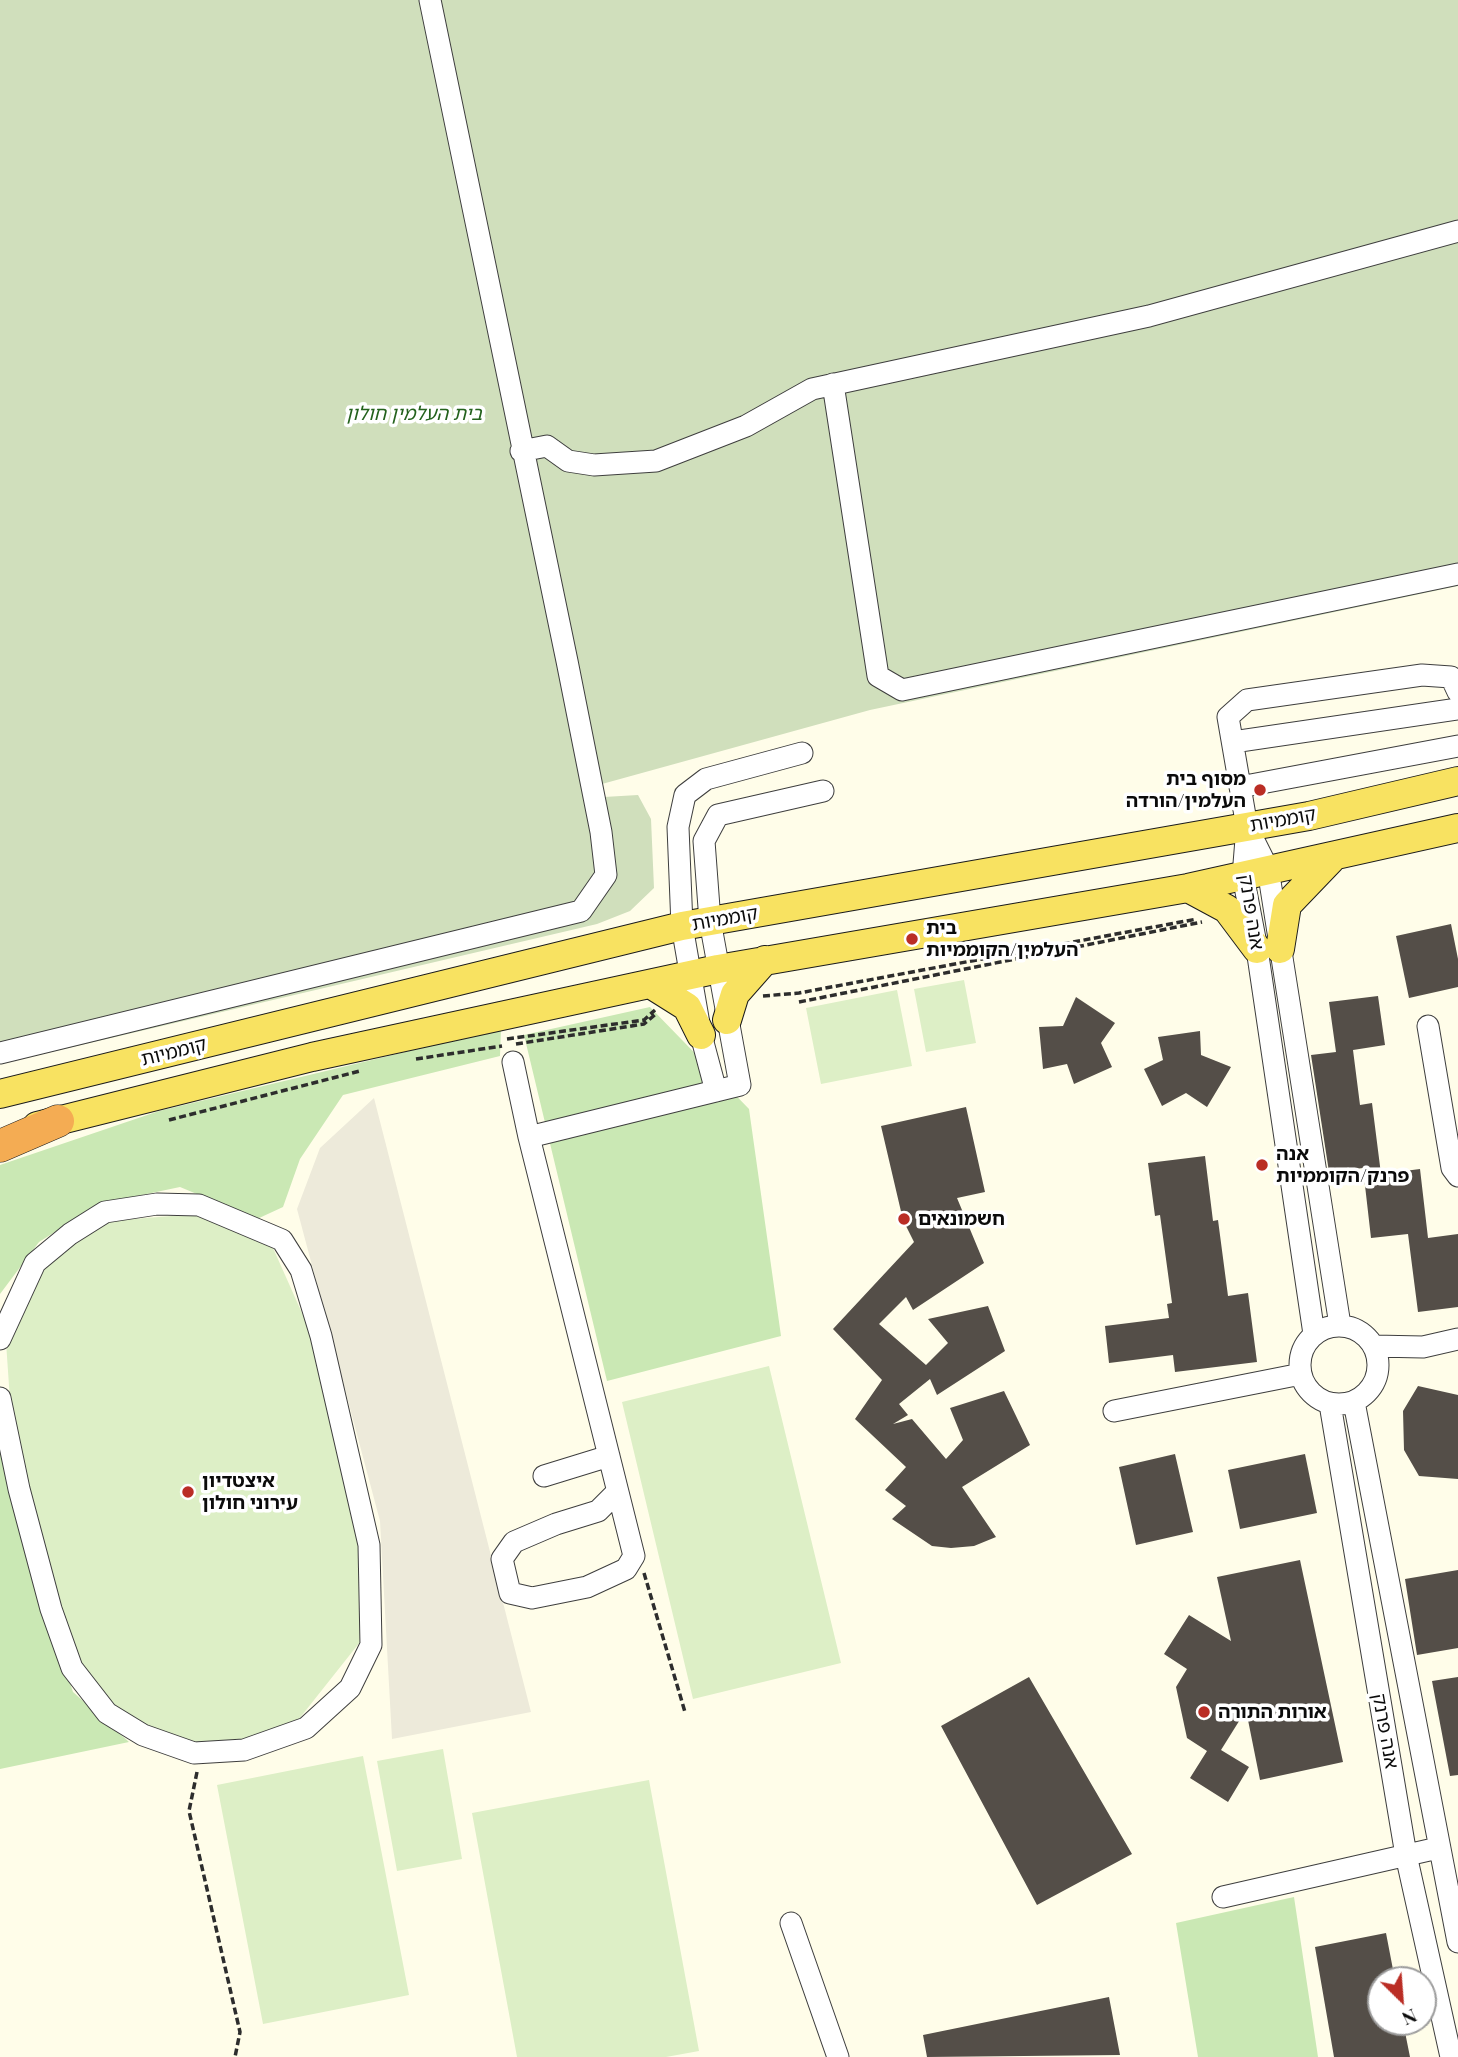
<!DOCTYPE html>
<html>
<head>
<meta charset="utf-8">
<style>
  body { margin:0 }
  #map { position:relative; width:1458px; height:2057px; overflow:hidden; background:#fffde9; font-family:"Playfair Display",serif }
  canvas { display:block }
  .north { position:absolute; left:1367px; top:1966px; width:70px; height:70px; box-sizing:border-box; background:#fff; border:2px solid #9d9d9d; border-radius:50%; rotate:155deg; font-size:19px; font-weight:700; line-height:28px; text-align:center; color:#0b0b0b }
  .north::after { content:''; display:block; margin:auto; width:24px; height:32px; background:#ba2d25; clip-path:polygon(50% 0,100% 100%,50% 72%,0 100%) }
</style>
</head>
<body>
<div id="map">
<canvas width="1458" height="2057"></canvas>
<div class="north">N</div>
</div>
<script>
const context = document.querySelector('canvas').getContext('2d');
context.lineJoin = 'round';
function fillPath(path, color) { context.fillStyle = color; context.fill(path, 'evenodd'); }
const poly = rows => new Path2D(rows.map(r => 'M' + r).join(''));
function trace(path, color, width, dash) { context.strokeStyle = color; context.lineWidth = width; context.lineCap = dash ? 'butt' : 'round'; context.setLineDash(dash || []); context.stroke(path); }
function label(font, color, halo, rows, align = 'center') {
  context.font = font + ' "Playfair Display","Noto Sans Hebrew",serif'; context.lineWidth = 7; context.setLineDash([]); context.textBaseline = 'middle'; context.strokeStyle = halo; context.fillStyle = color; for (const [text, x, y, turn = 0] of rows) {
    context.save(); context.translate(x, y); context.rotate((+turn || 0) * Math.PI / 180); context.textAlign = isNaN(turn) ? turn : align; if (halo) context.strokeText(text, 0, 0); context.fillText(text, 0, 0); context.restore();
  }
}
const green = poly([
  [650,1007,749,1109,781,1336,607,1381,524,1035],
  [501,1029,500,1056,343,1095,300,1159,283,1207,257,1219,180,1187,99,1204,39,1242,0,1294,0,1165,159,1111],
  [0,1432,33,1572,73,1692,129,1742,0,1769],
  [1294,1897,1318,2057,1198,2057,1176,1923]
]);
const cemetery = poly([
  [0,0,1458,0,1458,586,870,710,602,784,604,797,638,795,651,819,654,888,630,911,597,924,0,1064]
]);
const pitch = poly([
  [964,980,976,1043,926,1052,914,989],
  [897,990,912,1066,821,1084,806,1008],
  [197,1214,273,1248,314,1340,361,1540,360,1642,295,1724,232,1747,166,1740,93,1695,55,1598,13,1444,6,1342,44,1263,108,1221],
  [769,1366,841,1663,693,1699,622,1402],
  [443,1749,462,1859,397,1871,377,1761],
  [363,1756,409,1995,263,2024,217,1785],
  [649,1780,699,2051,666,2057,517,2057,472,1813]
]);
const plaza = poly([
  [374,1098,531,1712,392,1739,380,1521,297,1209,320,1148]
]);
const building = poly([
  [1451,924,1458,959,1458,987,1409,998,1396,936],
  [1378,996,1385,1045,1353,1050,1360,1105,1372,1103,1381,1174,1420,1169,1428,1238,1458,1234,1458,1307,1418,1312,1408,1234,1371,1238,1363,1168,1329,1172,1311,1055,1336,1052,1329,1002],
  [1076,997,1115,1023,1101,1043,1112,1067,1074,1084,1067,1064,1043,1069,1039,1027,1063,1026],
  [1200,1031,1201,1055,1231,1067,1207,1107,1186,1093,1162,1106,1144,1069,1163,1060,1158,1037],
  [966,1107,985,1192,957,1198,984,1263,913,1310,906,1297,879,1324,926,1365,948,1343,928,1319,988,1306,1005,1351,937,1395,930,1379,899,1404,908,1415,893,1424,912,1419,946,1459,963,1440,950,1408,1004,1391,1030,1445,962,1487,996,1537,974,1546,951,1548,932,1546,892,1519,906,1506,885,1490,906,1467,855,1419,882,1380,833,1329,914,1242,903,1220,881,1126],
  [1205,1156,1213,1221,1218,1220,1228,1296,1248,1293,1257,1362,1175,1372,1173,1355,1109,1363,1105,1326,1169,1318,1167,1304,1172,1303,1160,1215,1155,1216,1148,1163],
  [1418,1386,1458,1395,1458,1479,1419,1476,1404,1450,1403,1411],
  [1175,1454,1193,1532,1136,1545,1119,1467],
  [1305,1454,1317,1513,1240,1529,1228,1470],
  [1300,1560,1343,1762,1260,1780,1246,1710,1221,1750,1249,1767,1228,1802,1190,1778,1207,1751,1187,1738,1176,1687,1187,1669,1164,1654,1189,1615,1231,1641,1217,1577],
  [1458,1570,1458,1648,1417,1655,1405,1579],
  [1029,1677,1132,1854,1037,1905,941,1726],
  [1458,1677,1458,1775,1450,1776,1432,1681],
  [1386,1933,1395,1980,1381,1980,1381,2022,1403,2022,1410,2057,1334,2057,1315,1947],
  [1109,1997,1120,2055,927,2057,923,2035]
]);
const path = poly([
  [763,996,799,993,1197,919],
  [799,1002,1202,922],
  [507,1039,644,1020,655,1010],
  [516,1044,644,1024,657,1013],
  [416,1059,502,1046],
  [169,1120,360,1071],
  [644,1573,685,1712],
  [197,1772,189,1811,240,2032,235,2057]
]);
const minor = poly([
  [833,384,878,676,902,690,1458,574],
  [521,451,547,446,568,461,594,465,656,461,746,426,812,389,1149,316,1458,231],
  [1233,742,1458,709],
  [1240,787,1458,746],
  [1247,827,1243,876,1257,949,1314,1334],
  [1428,1026,1452,1168,1458,1176],
  [0,1053,581,911,606,875,601,832,567,661,430,0],
  [513,1062,529,1137,634,1556,626,1569,587,1587,532,1598,510,1593,502,1559,514,1542,556,1524,598,1511,617,1492],
  [716,1091,701,1035,682,926,678,827,685,795,706,779,802,753],
  [529,1137,740,1085,710,921,704,841,718,815,823,791],
  [1340,1325,1268,869,1247,827,1228,717,1247,700,1422,675,1451,677,1458,692],
  '1300 1365a39 39 0 1 1 78 0a39 39 0 1 1-78 0Z',
  [0,1339,35,1263,70,1234,105,1212,157,1204,199,1205,282,1240,301,1270,321,1336,369,1545,371,1645,350,1688,306,1728,244,1750,194,1753,143,1735,107,1713,72,1668,51,1609,19,1489,0,1398],
  [1374,1346,1423,1347,1458,1339],
  [1354,1402,1458,1942],
  [1330,1404,1406,1855,1451,2057],
  [1114,1411,1301,1374],
  [544,1476,609,1456],
  [1223,1897,1438,1848],
  [791,1923,838,2057]
]);
const major = poly([
  [1188,888,1227,909,1257,949],
  [1280,949,1287,905,1334,856],
  [652,985,687,1007,701,1035],
  [727,1020,735,994,765,960],
  [0,1094,682,926,1309,816,1458,781],
  [37,1126,312,1057,718,969,1188,888,1458,828]
]);
const highway = poly([
  [0,1146,58,1121]
]);
const markers = [
  [1260,790,7,"#ba2d25"],
  [912,939,7,"#ba2d25"],
  [1262,1165,7,"#ba2d25"],
  [904,1219,7,"#ba2d25"],
  [188,1492,7,"#ba2d25"],
  [1204,1712,7,"#ba2d25"]
];
const parkNames = [
  ["בית העלמין חולון",414,414]
];
const poiNames = [
  ["מסוף בית",1246,779,"right"],
  ["העלמין/הורדה",1246,801,"right"],
  ["בית",926,928],
  ["העלמין/הקוממיות",926,950],
  ["אנה",1276,1154],
  ["פרנק/הקוממיות",1276,1176],
  ["חשמונאים",918,1219],
  ["איצטדיון",202,1481],
  ["עירוני חולון",202,1503],
  ["אורות התורה",1218,1712]
];
const streetNames = [
  ["קוממיות",1283,820,-10],
  ["אנה פרנק",1251,912,81],
  ["קוממיות",725,919,-10],
  ["קוממיות",174,1052,-14],
  ["אנה פרנק",1385,1731,80]
];
fillPath(green, '#cae8b4');
fillPath(cemetery, '#d0dfbc');
fillPath(pitch, '#ddefc6');
fillPath(plaza, '#edeada');
fillPath(building, '#544e48');
trace(minor, '#3e3e3e', 23);
trace(major, '#1c1c1c', 30);
trace(highway, '#1c1c1c', 33);
trace(path, '#2d2d2d', 3.5, [7, 3.5]);
trace(minor, '#fff', 21);
trace(major, '#f8e261', 28);
trace(highway, '#f4ac53', 32);
for (const [x, y, r, color] of markers) { const dot = new Path2D(); dot.arc(x, y, r, 0, 2 * Math.PI); context.fillStyle = color; context.fill(dot); trace(dot, '#fff', 2.5); }
label('italic 19px', '#24621d', '#fff', parkNames);
label('bold 19px', '#0b0b0b', '#fff', poiNames, 'left');
label('19px', '#0b0b0b', '#fff', streetNames);
</script>
</body>
</html>
